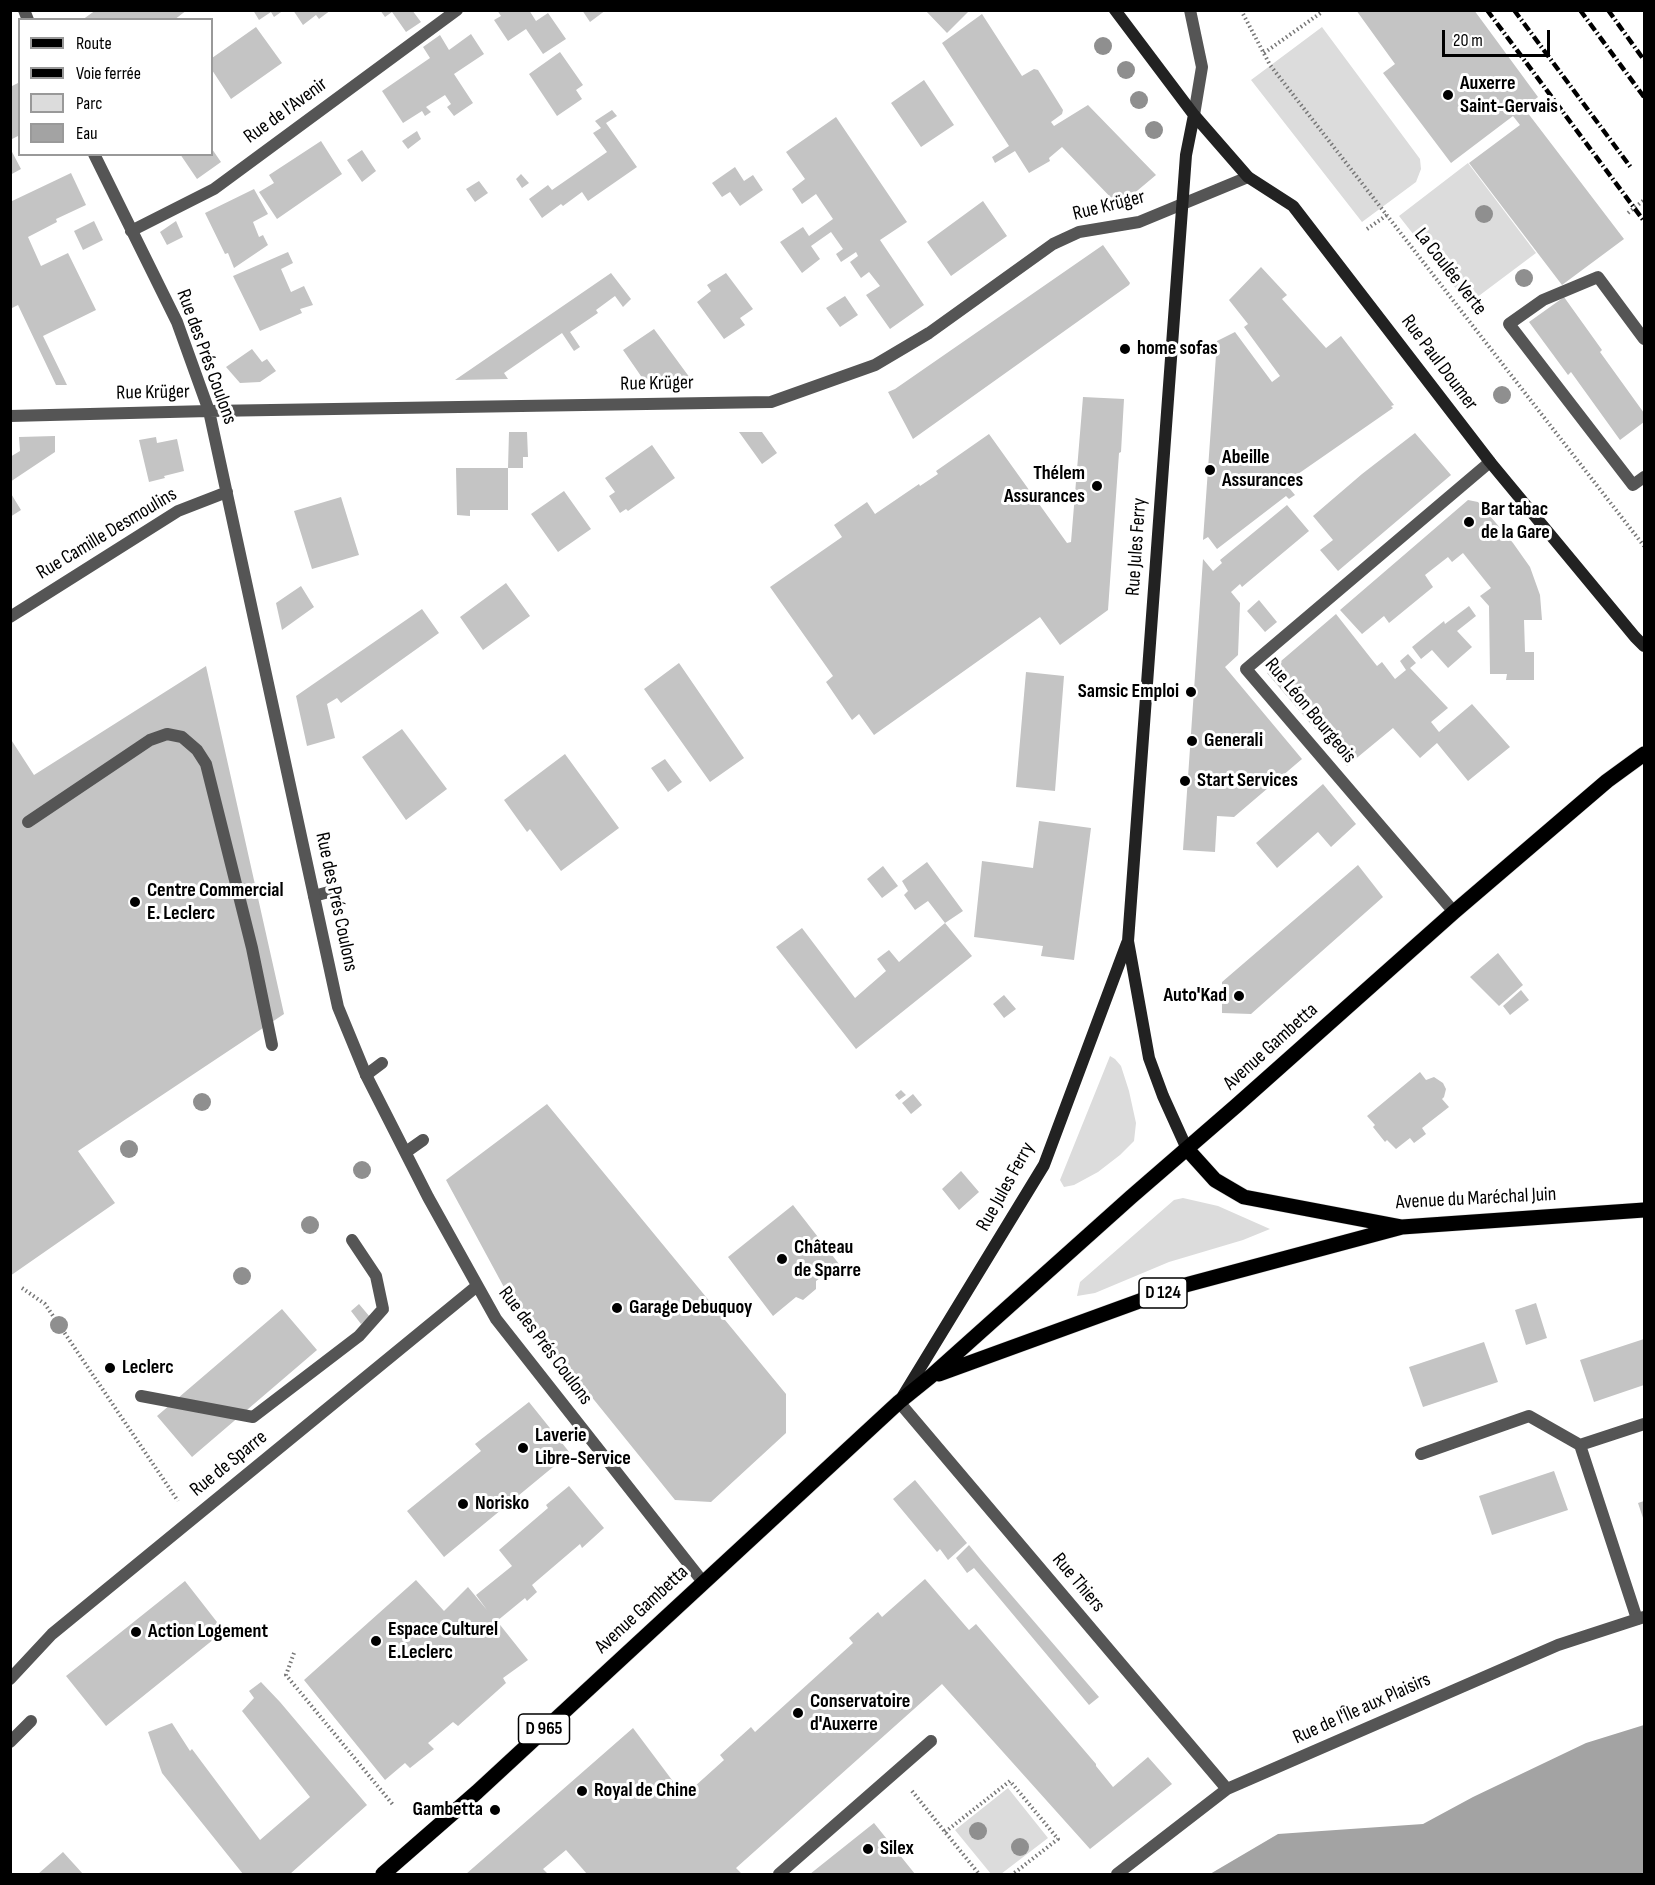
<!DOCTYPE html>
<html>
<head>
<meta charset="utf-8">
<style>
  body { margin:0 }
  #map { position:relative; width:1655px; height:1885px; overflow:hidden; background:#fff; font-family:"Sofia Sans Condensed",sans-serif }
  canvas { display:block }
  .frame { position:absolute; inset:0; border:12px solid #000; pointer-events:none }
  .legend { position:absolute; left:18px; top:18px; width:195px; height:138px; box-sizing:border-box; background:#fff; border:2px solid #999; margin:0; padding:8px 10px; list-style:none; font-size:18px; color:#000 }
  .legend li { display:flex; align-items:center; gap:12px; height:30px }
  .legend b { width:30px; border:2px solid #999 }
  .scale { position:absolute; left:1442px; top:30px; width:108px; height:27px; box-sizing:border-box; border:3px solid #000; border-top:0; padding-left:8px; font-size:18px; line-height:21px; white-space:nowrap; color:#000; -webkit-text-stroke:4px #fff; paint-order:stroke }
</style>
</head>
<body>
<div id="map">
<canvas width="1655" height="1885"></canvas>
<div class="frame"></div>
<ul class="legend">
<li><b style="height:8px;background:#000"></b>Route</li>
<li><b style="height:8px;background:#000"></b>Voie ferrée</li>
<li><b style="height:16px;background:#dcdcdc"></b>Parc</li>
<li><b style="height:16px;background:#a3a3a3"></b>Eau</li>
</ul>
<div class="scale">20 m</div>
</div>
<script>
const context = document.querySelector('canvas').getContext('2d');
context.lineJoin = 'round';
function fillPath(path, color) { context.fillStyle = color; context.fill(path, 'evenodd'); }
const poly = rows => new Path2D(rows.map(r => 'M' + r).join(''));
function trace(path, color, width, dash) { context.strokeStyle = color; context.lineWidth = width; context.lineCap = dash ? 'butt' : 'round'; context.setLineDash(dash || []); context.stroke(path); }
function label(font, color, halo, rows, align = 'center') {
  context.font = font + ' "Sofia Sans Condensed",sans-serif'; context.lineWidth = 6; context.setLineDash([]); context.textBaseline = 'middle'; context.strokeStyle = halo; context.fillStyle = color; for (const [text, x, y, turn = 0] of rows) {
    context.save(); context.translate(x, y); context.rotate((+turn || 0) * Math.PI / 180); context.textAlign = isNaN(turn) ? turn : align; if (halo) context.strokeText(text, 0, 0); context.fillText(text, 0, 0); context.restore();
  }
}
const green = poly([
  [1322,27,1420,159,1421,169,1416,182,1362,222,1251,80],
  [1468,163,1536,253,1468,304,1399,216],
  [1110,1056,1115,1059,1121,1066,1129,1091,1136,1123,1134,1141,1120,1155,1098,1172,1074,1185,1064,1187,1060,1180],
  [1183,1198,1218,1206,1270,1229,1243,1240,1169,1262,1095,1293,1077,1296,1080,1282,1174,1200],
  [1008,1788,1048,1838,1001,1874,991,1874,955,1830]
]);
const water = poly([
  [1644,1725,1644,1874,1210,1874,1278,1834,1423,1824,1473,1797,1586,1743]
]);
const building = poly([
  [96,10,187,10,174,20,82,20],
  [253,10,284,10,274,17,271,12,259,20],
  [293,10,331,10,319,19,316,15,303,25],
  [380,10,412,10,421,22,406,32,392,12,385,17],
  [497,10,529,10,536,21,548,13,566,39,543,54,526,29,508,41,494,20,501,16],
  [582,10,606,10,590,22],
  [925,10,970,10,947,33],
  [1356,10,1474,10,1538,97,1524,108,1624,239,1562,285,1469,163,1520,125,1513,116,1451,163,1383,73,1395,64],
  [982,14,1022,76,1034,69,1038,70,1063,110,1062,114,1051,122,1054,126,1088,105,1156,175,1119,206,1062,147,1049,158,1050,161,1029,173,1015,151,995,163,992,157,1009,146,942,43],
  [256,27,282,63,231,99,212,70,212,58],
  [471,34,484,54,454,74,473,103,454,116,447,107,451,104,445,95,426,107,431,112,425,116,422,111,403,123,382,91,430,58,423,47,440,35,449,50],
  [560,52,583,85,576,90,582,99,557,116,529,74],
  [924,80,954,125,921,147,891,103],
  [20,82,20,135,10,140,10,87],
  [612,110,617,116,606,123,637,167,588,201,582,192,563,206,561,204,542,218,529,199,548,185,552,190,607,152,593,133,601,128,595,121],
  [836,117,907,222,880,240,924,305,890,329,866,295,880,286,869,272,861,278,850,262,858,256,856,252,841,262,836,254,843,249,831,232,811,246,820,259,802,273,780,242,803,227,809,236,833,219,816,194,802,204,792,189,805,179,786,152],
  [417,131,421,139,408,149,402,141],
  [321,141,342,174,277,219,259,192,274,183,269,175],
  [10,148,21,169,10,175],
  [212,149,221,162,197,179,180,154,212,154],
  [362,150,376,171,362,182,347,160],
  [735,167,744,181,753,175,763,190,740,206,730,192,722,197,712,183],
  [71,173,86,205,56,219,57,222,28,237,41,266,68,253,96,310,43,336,67,385,56,385,18,305,10,309,10,202],
  [521,174,529,183,522,188,516,179],
  [479,181,488,193,475,202,466,189],
  [254,189,268,214,253,222,259,237,263,235,268,245,234,268,228,253,225,254,205,213],
  [983,201,1007,236,951,276,927,242],
  [94,221,103,240,83,250,74,231],
  [176,221,183,237,167,245,160,232],
  [1103,245,1130,283,1129,285,913,439,888,392,895,389],
  [288,252,293,263,281,269,291,292,304,286,313,305,300,309,302,313,260,331,233,276],
  [1261,267,1287,295,1282,299,1326,348,1341,336,1394,405,1391,406,1393,408,1285,483,1295,495,1289,499,1286,496,1217,549,1208,537,1203,540,1217,341,1235,332,1272,382,1280,376,1244,327,1248,324,1229,300],
  [611,273,631,299,623,307,615,296,596,310,598,313,570,332,580,347,574,351,562,333,504,373,508,379,455,380],
  [726,273,753,309,740,318,745,325,724,339,697,302,711,291,707,285],
  [845,296,858,315,840,327,826,308],
  [1564,297,1602,350,1600,352,1644,413,1644,422,1620,440,1571,372,1568,375,1529,322],
  [654,329,690,378,643,379,623,350],
  [252,349,262,362,267,359,276,371,260,382,240,383,226,367],
  [1083,397,1124,399,1121,452,1119,453,1108,610,1060,645,1040,617,874,735,859,714,852,720,826,682,833,676,770,587,842,537,834,525,867,502,875,514,919,484,920,486,938,474,936,471,989,434,1067,543,1071,542],
  [509,432,527,432,528,457,523,457,523,468,508,468,508,510,470,510,470,516,457,515,456,468,508,468],
  [739,432,762,432,777,453,762,464],
  [1415,433,1451,475,1338,571,1320,550,1333,540,1313,516,1362,474],
  [55,436,55,452,10,482,10,457,20,451,19,437],
  [156,437,157,443,177,439,184,471,164,476,165,478,149,482,139,440],
  [652,445,675,478,628,511,626,509,620,513,609,496,615,492,605,478],
  [564,491,591,529,558,552,531,514],
  [10,492,21,510,10,517],
  [341,497,359,555,312,569,294,511],
  [1468,500,1478,502,1513,543,1530,567,1540,595,1542,620,1524,620,1525,652,1534,652,1534,680,1506,680,1507,674,1490,674,1489,606,1480,596,1491,588,1463,553,1452,562,1448,557,1425,575,1433,587,1389,623,1384,616,1362,634,1340,610],
  [1287,505,1309,531,1242,587,1240,584,1231,592,1240,603,1238,655,1225,667,1302,759,1234,817,1217,816,1215,852,1183,850,1203,559,1213,571,1222,563,1220,560],
  [506,583,530,616,483,650,460,617],
  [301,586,314,607,282,630,276,603],
  [1259,600,1277,622,1265,632,1247,611],
  [1469,606,1476,616,1457,631,1472,647,1448,668,1432,650,1421,659,1412,647,1444,621,1445,624],
  [422,609,439,633,341,703,337,698,327,704,335,738,307,746,296,696],
  [1336,614,1377,666,1382,662,1395,679,1406,670,1400,661,1408,654,1416,663,1410,668,1448,708,1431,722,1439,732,1472,704,1510,747,1468,781,1437,743,1420,758,1393,728,1347,766,1267,673],
  [679,663,744,758,710,782,644,689],
  [206,666,284,1014,78,1151,115,1203,10,1276,10,738,34,775],
  [1026,672,1064,676,1055,791,1016,787],
  [402,729,447,789,406,820,362,757],
  [565,754,619,828,561,871,530,829,527,832,504,800],
  [665,759,682,782,668,792,651,768],
  [1323,784,1356,824,1331,847,1318,832,1277,868,1256,843],
  [1039,821,1091,828,1074,960,1041,956,1043,946,974,937,982,861,1033,868],
  [927,862,963,911,945,923,928,901,915,910,904,895,908,891,902,881],
  [1358,865,1383,897,1251,1014,1222,1013,1222,982],
  [883,866,898,886,882,898,867,879],
  [945,923,972,956,856,1049,776,947,802,928,855,998,886,971,877,959,889,950,899,962],
  [1498,953,1523,985,1499,1006,1470,977],
  [1521,990,1529,1000,1510,1015,1503,1006],
  [1004,995,1016,1009,1004,1018,993,1004],
  [1420,1072,1426,1080,1434,1077,1443,1083,1446,1089,1444,1097,1442,1099,1449,1107,1422,1128,1426,1134,1414,1143,1410,1138,1396,1149,1387,1140,1385,1142,1373,1127,1375,1125,1367,1116],
  [901,1090,906,1095,899,1100,895,1095],
  [913,1094,922,1105,911,1114,902,1103],
  [547,1104,786,1394,786,1433,711,1502,675,1500,506,1291,446,1180],
  [961,1171,979,1192,959,1210,942,1189],
  [793,1205,839,1264,816,1281,816,1289,803,1300,796,1297,773,1316,728,1257],
  [1536,1303,1547,1338,1526,1345,1515,1310],
  [359,1304,370,1317,361,1324,351,1311],
  [282,1309,317,1350,192,1457,157,1416],
  [1644,1339,1644,1385,1594,1402,1580,1360],
  [1484,1342,1498,1382,1423,1407,1409,1367],
  [529,1402,570,1453,444,1557,407,1511,481,1451,475,1444],
  [1554,1471,1568,1510,1492,1535,1479,1496],
  [915,1480,967,1543,948,1560,940,1549,937,1552,893,1499],
  [569,1486,604,1528,582,1548,580,1544,532,1585,537,1592,527,1601,525,1598,497,1621,528,1660,503,1678,506,1683,458,1726,453,1722,428,1743,434,1749,410,1768,405,1763,385,1780,304,1680,416,1580,444,1611,468,1587,487,1610,476,1595,512,1566,499,1550,548,1508,546,1505],
  [1644,1501,1644,1521,1638,1503],
  [969,1545,982,1561,1099,1697,1089,1705,974,1568,967,1573,956,1558],
  [925,1579,969,1630,976,1624,1096,1764,1096,1766,1113,1787,1148,1757,1172,1784,1090,1849,942,1684,736,1868,742,1874,587,1874,566,1850,543,1869,548,1874,466,1874,633,1728,684,1796,724,1760,720,1755,751,1727,755,1732,853,1643,849,1638,878,1612,882,1617],
  [185,1581,224,1631,106,1726,66,1676],
  [261,1682,280,1702,367,1805,290,1874,243,1874,162,1773,148,1732,172,1723,190,1751,192,1749,260,1840,310,1797,242,1711,254,1698,249,1691],
  [874,1823,915,1874,810,1874],
  [63,1852,83,1874,38,1874]
]);
const path = poly([
  [1241,10,1270,65,1644,546],
  [1264,53,1322,12],
  [1628,213,1644,200],
  [1367,229,1387,215],
  [22,1288,45,1304,178,1501],
  [294,1653,286,1675,394,1806],
  [912,1791,979,1874],
  [945,1832,1010,1781,1058,1839,1013,1874]
]);
const service = poly([
  [1190,10,1202,67,1194,115],
  [1644,339,1598,277,1543,300,1509,324,1633,485,1644,477],
  [28,822,150,740,167,734,182,737,197,750,206,764,252,948,272,1045],
  [314,896,336,890],
  [366,1075,382,1063],
  [406,1152,423,1140],
  [141,1396,253,1417,359,1336,383,1309,376,1276,352,1240],
  [1580,1445,1644,1424],
  [1421,1454,1529,1416,1580,1445,1637,1619],
  [10,1742,31,1721],
  [779,1874,931,1741]
]);
const minor = poly([
  [24,10,28,20],
  [94,154,177,322,209,411,338,1007,366,1075,428,1197,496,1319,703,1582],
  [131,231,214,189,457,10],
  [10,416,209,411,771,402,875,365,929,333,1053,244,1079,232,1139,222,1248,177],
  [10,617,178,511,227,492],
  [1454,912,1246,669,1490,462],
  [899,1402,1227,1789],
  [10,1679,52,1634,477,1286],
  [1117,1874,1227,1789,1558,1645,1644,1617]
]);
const secondary = poly([
  [1115,10,1194,115,1248,177,1293,206,1490,462,1635,637,1644,646],
  [1187,1149,1163,1096,1149,1058,1128,941,1186,155,1194,115],
  [903,1396,1044,1165,1127,943]
]);
const primary = poly([
  [1187,1149,1215,1180,1244,1197,1402,1227,1644,1210],
  [939,1374,1178,1287,1402,1227],
  [383,1874,477,1792,899,1402,930,1377,1131,1197,1236,1106,1454,912,1607,781,1644,754]
]);
const rail = poly([
  [1487,10,1644,221],
  [1514,10,1632,169],
  [1580,10,1644,97],
  [1608,10,1644,60]
]);
const trees = [
  [1103,46],
  [1126,70],
  [1139,100],
  [1154,130],
  [1484,214],
  [1524,278],
  [1502,395],
  [202,1102],
  [129,1149],
  [362,1170],
  [310,1225],
  [242,1276],
  [59,1325],
  [978,1831],
  [1020,1847]
];
const markers = [
  [1448,95,6,"#000"],
  [1125,349,6,"#000"],
  [1210,470,6,"#000"],
  [1097,486,6,"#000"],
  [1469,522,6,"#000"],
  [1191,692,6,"#000"],
  [1192,741,6,"#000"],
  [1185,781,6,"#000"],
  [135,902,6,"#000"],
  [1239,996,6,"#000"],
  [782,1259,6,"#000"],
  [617,1308,6,"#000"],
  [110,1368,6,"#000"],
  [523,1448,6,"#000"],
  [463,1504,6,"#000"],
  [136,1632,6,"#000"],
  [376,1641,6,"#000"],
  [798,1713,6,"#000"],
  [582,1791,6,"#000"],
  [495,1810,6,"#000"],
  [868,1849,6,"#000"]
];
const shields = [
  [1163,1293,48],
  [544,1729,51]
];
const shieldNames = [
  ["D 124",1163,1293],
  ["D 965",544,1729]
];
const poiNames = [
  ["Auxerre",1460,84],
  ["Saint-Gervais",1460,107],
  ["home sofas",1137,349],
  ["Abeille",1222,458],
  ["Assurances",1222,481],
  ["Thélem",1085,474,"right"],
  ["Assurances",1085,497,"right"],
  ["Bar tabac",1481,510],
  ["de la Gare",1481,533],
  ["Samsic Emploi",1179,692,"right"],
  ["Generali",1204,741],
  ["Start Services",1197,781],
  ["Centre Commercial",147,891],
  ["E. Leclerc",147,914],
  ["Auto'Kad",1227,996,"right"],
  ["Château",794,1248],
  ["de Sparre",794,1271],
  ["Garage Debuquoy",629,1308],
  ["Leclerc",122,1368],
  ["Laverie",535,1436],
  ["Libre-Service",535,1459],
  ["Norisko",475,1504],
  ["Espace Culturel",388,1630],
  ["E.Leclerc",388,1653],
  ["Action Logement",148,1632],
  ["Conservatoire",810,1702],
  ["d'Auxerre",810,1725],
  ["Royal de Chine",594,1791],
  ["Gambetta",483,1810,"right"],
  ["Silex",880,1849]
];
const streetNames = [
  ["Rue de l'Avenir",286,111,-36],
  ["Rue Krüger",1109,206,-14],
  ["La Coulée Verte",1450,272,52],
  ["Rue des Prés Coulons",206,357,70],
  ["Rue Paul Doumer",1439,363,53],
  ["Rue Krüger",657,384,-1],
  ["Rue Krüger",153,393,-1],
  ["Rue Camille Desmoulins",107,534,-31],
  ["Rue Jules Ferry",1137,547,-86],
  ["Rue Léon Bourgeois",1310,711,50],
  ["Rue des Prés Coulons",336,902,78],
  ["Avenue Gambetta",1271,1047,-42],
  ["Rue Jules Ferry",1006,1187,-61],
  ["Avenue du Maréchal Juin",1476,1199,-3],
  ["Rue des Prés Coulons",545,1346,53],
  ["Rue de Sparre",229,1464,-39],
  ["Rue Thiers",1078,1583,50],
  ["Avenue Gambetta",642,1610,-43],
  ["Rue de l'Île aux Plaisirs",1362,1709,-24]
];
fillPath(green, '#dcdcdc');
fillPath(water, '#a3a3a3');
fillPath(building, '#c4c4c4');
trace(primary, '#dbdbdb', 16);
trace(path, '#777', 4, [1.5, 3]);
trace(service, '#555', 12);
trace(minor, '#555', 12);
trace(secondary, '#222', 12);
trace(primary, '#000', 15);
trace(rail, '#000', 4.5, [9, 3, 1.5, 3]);
context.fillStyle = '#8f8f8f';
for (const [x, y] of trees) { context.beginPath(); context.arc(x, y, 9, 0, 2 * Math.PI); context.fill(); }
for (const [x, y, r, color] of markers) { const dot = new Path2D(); dot.arc(x, y, r, 0, 2 * Math.PI); context.fillStyle = color; context.fill(dot); trace(dot, '#fff', 2); }
for (const [x, y, w] of shields) { const box = new Path2D(); box.roundRect(x - w / 2, y - 15, w, 30, 4.5); context.fillStyle = '#fff'; context.fill(box); trace(box, '#000', 1.5); }
label('bold 18px', '#000', null, shieldNames);
label('bold 20px', '#000', '#fff', poiNames, 'left');
label('20px', '#000', '#fff', streetNames);
</script>
</body>
</html>
